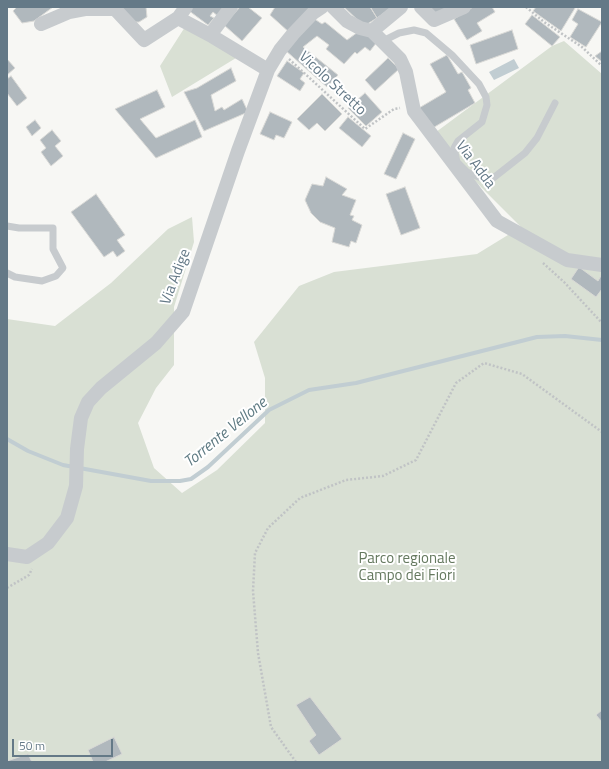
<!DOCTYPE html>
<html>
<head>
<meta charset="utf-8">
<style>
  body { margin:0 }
  #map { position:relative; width:609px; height:769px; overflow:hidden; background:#f7f7f4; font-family:"Titillium Web",sans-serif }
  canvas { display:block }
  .frame { position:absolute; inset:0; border:8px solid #647987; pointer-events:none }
  .scale { position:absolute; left:12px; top:739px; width:101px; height:18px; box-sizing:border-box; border:2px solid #647987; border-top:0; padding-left:5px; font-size:12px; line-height:14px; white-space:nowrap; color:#647987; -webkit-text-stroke:3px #fff; paint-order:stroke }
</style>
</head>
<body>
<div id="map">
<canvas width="609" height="769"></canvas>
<div class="frame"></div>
<div class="scale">50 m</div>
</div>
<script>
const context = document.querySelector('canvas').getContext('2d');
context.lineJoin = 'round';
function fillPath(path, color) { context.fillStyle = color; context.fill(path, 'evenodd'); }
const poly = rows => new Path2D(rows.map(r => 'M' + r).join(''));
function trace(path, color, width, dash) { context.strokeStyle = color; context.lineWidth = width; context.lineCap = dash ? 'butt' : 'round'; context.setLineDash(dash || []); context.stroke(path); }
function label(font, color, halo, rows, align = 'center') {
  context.font = font + ' "Titillium Web",sans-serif'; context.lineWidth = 4; context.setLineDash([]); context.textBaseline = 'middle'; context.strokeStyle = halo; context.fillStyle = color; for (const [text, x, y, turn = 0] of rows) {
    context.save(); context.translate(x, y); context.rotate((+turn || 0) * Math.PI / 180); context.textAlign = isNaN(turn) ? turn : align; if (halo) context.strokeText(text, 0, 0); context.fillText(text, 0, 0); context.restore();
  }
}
const green = poly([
  [185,27,236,58,172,97,160,66],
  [564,41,602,74,602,762,7,762,7,319,55,326,111,283,168,229,192,217,194,242,174,307,174,365,156,388,138,423,154,468,182,493,217,470,265,423,265,378,254,342,299,286,334,272,477,254,521,227,439,145,432,135,552,46]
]);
const water = poly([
  [514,59,519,68,494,80,489,72]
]);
const stream = poly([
  [7,439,28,451,63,465,151,481,180,481,191,479,208,467,269,410,309,390,356,383,537,337,565,336,602,340]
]);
const building = poly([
  [17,7,53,7,34,21,22,23,13,11,17,7],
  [119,7,146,7,147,17,139,22,132,22,119,7],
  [191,7,227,7,219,17,213,12,210,16,214,18,208,25,188,10,191,7],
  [240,7,248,7,262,18,242,41,224,25,240,7],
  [314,7,290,33,270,15,275,7,314,7],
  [344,7,370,7,377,18,364,26,344,7],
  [373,7,392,7,377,18,371,8,373,7],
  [425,7,464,7,432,18,425,7],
  [473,7,492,7,495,12,477,23,482,31,467,40,454,19,473,7],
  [536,7,574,7,575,8,561,31,533,11,536,7],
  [578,9,602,22,586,47,570,37,578,24,572,20,578,9],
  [532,15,560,37,552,46,525,24,532,15],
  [313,18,322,24,325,22,347,40,358,32,364,33,377,42,370,51,365,47,357,54,355,52,344,64,326,49,329,45,317,36,303,47,338,75,327,87,285,50,313,18],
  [512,30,518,49,476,64,470,45,512,30],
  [602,51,602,62,595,56,602,51],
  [447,55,458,74,462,72,471,88,468,90,475,103,431,129,419,108,446,92,430,64,447,55],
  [388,58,399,69,375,91,365,80,388,58],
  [7,59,15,68,7,75,7,59],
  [287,61,304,73,300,79,305,83,300,91,277,76,287,61],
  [231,68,236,81,211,95,215,111,222,107,224,110,242,99,248,112,204,131,184,92,197,88,231,68],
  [11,76,27,98,17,106,7,93,7,79,11,76],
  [157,90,165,107,140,119,156,138,195,120,202,137,156,158,115,109,157,90],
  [365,93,382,112,366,126,348,108,365,93],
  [322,94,342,114,325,131,317,123,309,130,297,119,322,94],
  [270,112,292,122,284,138,276,135,274,140,260,134,270,112],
  [348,117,371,136,362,147,339,128,348,117],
  [35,120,41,128,32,136,26,127,35,120],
  [52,130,61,141,55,146,63,156,51,166,41,152,46,148,40,140,52,130],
  [403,133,415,139,396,179,384,174,403,133],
  [326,177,347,189,342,195,356,200,350,215,354,216,352,220,362,225,356,243,351,241,349,247,332,242,335,228,320,222,311,213,305,200,312,184,323,186,326,177],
  [405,187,420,228,401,235,386,194,405,187],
  [96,194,125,235,117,240,125,251,117,257,113,251,104,257,71,212,96,194],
  [579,267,598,281,602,274,602,289,596,297,571,279,579,267],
  [310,697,342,739,319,755,309,741,316,735,296,705,310,697],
  [602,710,602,722,596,715,602,710],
  [114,737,122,754,105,762,93,762,88,750,114,737],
  [28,754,32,762,7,762,7,761,28,754]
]);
const path = poly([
  [526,7,544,22,582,47,602,66],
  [289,59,365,129,394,109,400,108],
  [543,263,564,282,602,323],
  [7,588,29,575,32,569],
  [296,762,271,727,258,653,253,591,255,553,268,528,300,498,346,480,383,476,416,460,456,383,484,363,522,374,602,432]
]);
const service = poly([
  [381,42,399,33,414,30,426,33,452,55,479,84,486,97,487,105,482,122,458,141,454,148,457,162,467,172,481,178,492,179,525,153,537,138,555,103],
  [7,226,19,228,53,228,53,249,63,268,56,276,42,281,15,277,7,273]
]);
const minor = poly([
  [113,7,144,40,178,18,186,7],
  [333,7,347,21,360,28,372,31],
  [421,7,434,20,464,7],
  [178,18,210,35,268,70],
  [41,24,69,12,85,9,115,9],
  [372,31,400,59,406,72,414,111,497,221,567,260,602,265],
  [372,31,401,7],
  [210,35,231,7],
  [7,554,27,557,48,543,67,518,76,486,77,449,81,418,88,402,101,388,156,343,183,312,238,151,268,70,280,50,293,34,313,13,322,7]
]);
const streetNames = [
  ["Vicolo Stretto",332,84,43],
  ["Via Adda",475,165,53],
  ["Via Adige",176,277,-69]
];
const parkNames = [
  ["Parco regionale",407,559],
  ["Campo dei Fiori",407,576]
];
const waterNames = [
  ["Torrente Vellone",226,433,-39]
];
fillPath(green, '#d9e0d4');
fillPath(water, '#c1cdd2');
trace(stream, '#c1cdd2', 4);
fillPath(building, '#b0b8bd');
trace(building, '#d9d9d6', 1);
trace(path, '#c0c3c5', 2.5, [2, 2]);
trace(service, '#c7cbce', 7);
trace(minor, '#c7cbce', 14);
label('15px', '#647987', '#fff', streetNames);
label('15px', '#65795f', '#fff', parkNames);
label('italic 16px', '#5f7b83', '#fff', waterNames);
</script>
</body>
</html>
